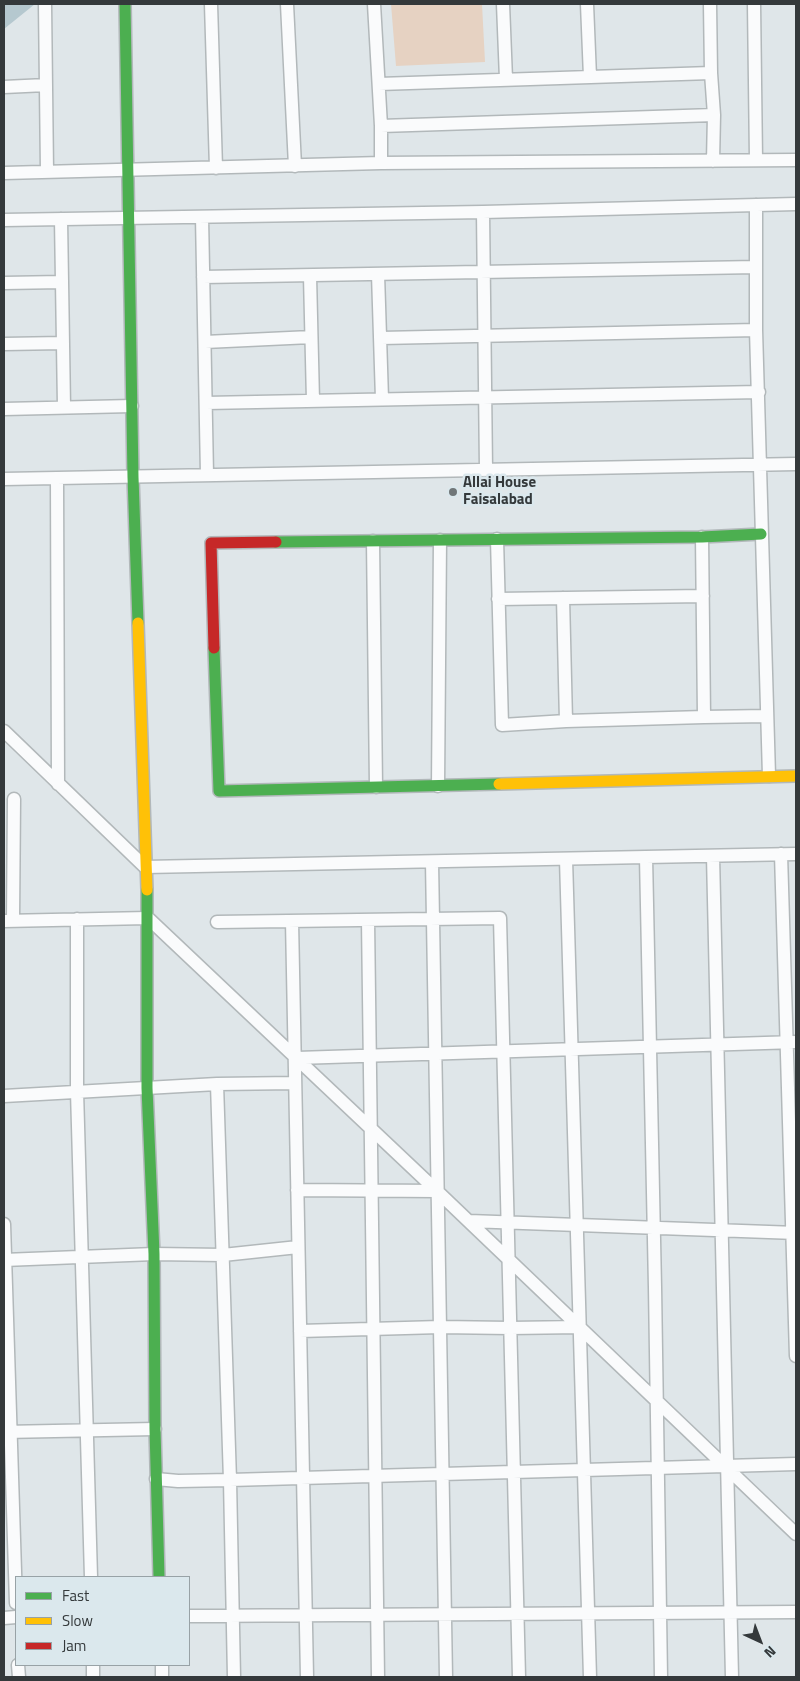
<!DOCTYPE html>
<html>
<head>
<meta charset="utf-8">
<style>
  body { margin:0 }
  #map { position:relative; width:800px; height:1681px; overflow:hidden; background:#dfe6e9; font-family:"Titillium Web",sans-serif }
  canvas { display:block }
  .frame { position:absolute; inset:0; border:5px solid #34393b; pointer-events:none }
  .legend { position:absolute; left:15px; top:1576px; width:175px; height:90px; box-sizing:border-box; background:#dbe8ed; border:1px solid #98a2a6; margin:0; padding:6px 9px; list-style:none; font-size:15px; color:#34393b }
  .legend li { display:flex; align-items:center; gap:10px; height:25px }
  .legend b { width:25px; border:1px solid #98a2a6 }
  .north { position:absolute; left:735px; top:1616px; width:50px; height:50px; -webkit-text-stroke:4px #dbe8ed; paint-order:stroke; rotate:137deg; font-size:14px; font-weight:700; line-height:20px; text-align:center; color:#34393b }
  .north::after { content:''; display:block; margin:auto; width:18px; height:22px; background:#34393b; clip-path:polygon(50% 0,100% 100%,50% 72%,0 100%) }
</style>
</head>
<body>
<div id="map">
<canvas width="800" height="1681"></canvas>
<div class="frame"></div>
<ul class="legend">
<li><b style="height:6px;background:#4caf50"></b>Fast</li>
<li><b style="height:6px;background:#ffc107"></b>Slow</li>
<li><b style="height:6px;background:#c62828"></b>Jam</li>
</ul>
<div class="north">N</div>
</div>
<script>
const context = document.querySelector('canvas').getContext('2d');
context.lineJoin = 'round';
function fillPath(path, color) { context.fillStyle = color; context.fill(path, 'evenodd'); }
const poly = rows => new Path2D(rows.map(r => 'M' + r).join(''));
function trace(path, color, width, dash) { context.strokeStyle = color; context.lineWidth = width; context.lineCap = dash ? 'butt' : 'round'; context.setLineDash(dash || []); context.stroke(path); }
function label(font, color, halo, rows, align = 'center') {
  context.font = font + ' "Titillium Web",sans-serif'; context.lineWidth = 5; context.setLineDash([]); context.textBaseline = 'middle'; context.strokeStyle = halo; context.fillStyle = color; for (const [text, x, y, turn = 0] of rows) {
    context.save(); context.translate(x, y); context.rotate((+turn || 0) * Math.PI / 180); context.textAlign = isNaN(turn) ? turn : align; if (halo) context.strokeText(text, 0, 0); context.fillText(text, 0, 0); context.restore();
  }
}
const green = poly([
  [391,4,482,4,485,62,396,66]
]);
const building = poly([
  [4,4,35,4,4,29]
]);
const street = poly([
  [45,4,47,172],
  [211,4,216,168],
  [287,4,295,166],
  [374,4,381,126,381,163],
  [503,4,506,79],
  [587,4,590,77],
  [754,4,756,160],
  [711,73,714,115,713,161],
  [379,84,711,73,710,4],
  [4,87,46,85],
  [381,126,714,115],
  [4,173,381,163,796,160],
  [756,205,756,330,769,776],
  [483,212,486,470],
  [202,217,207,475],
  [61,219,64,407],
  [4,220,483,212,796,204],
  [378,274,382,399],
  [310,276,313,401],
  [203,277,756,267],
  [4,283,62,282],
  [381,338,756,330],
  [205,342,311,337],
  [4,344,63,343],
  [206,403,759,392],
  [4,409,132,406],
  [57,478,58,784],
  [4,479,796,464],
  [497,539,502,725,566,721,704,717,702,537],
  [373,541,376,787],
  [563,598,566,721],
  [498,599,703,596],
  [704,717,767,716],
  [4,731,145,867,796,854],
  [438,786,440,540],
  [781,854,796,1356],
  [713,856,732,1677],
  [646,857,655,1287,661,1677],
  [566,859,590,1677],
  [432,862,446,1677],
  [77,919,77,1091,91,1577],
  [13,920,14,799],
  [368,920,378,1677],
  [4,921,148,918,437,1191,796,1534],
  [292,921,307,1677],
  [217,922,500,918,519,1677],
  [297,1058,796,1042],
  [217,1084,230,1480,234,1677],
  [4,1096,217,1084,295,1083],
  [297,1190,437,1191],
  [469,1221,796,1233],
  [4,1224,16,1603],
  [4,1260,154,1254,223,1255,298,1247],
  [300,1331,440,1327,510,1328,580,1327],
  [4,1432,155,1429],
  [156,1479,178,1481,230,1480,796,1464],
  [189,1616,796,1612],
  [4,1618,16,1617],
  [18,1665,19,1677],
  [93,1665,93,1677],
  [162,1665,162,1677]
]);
const fast = poly([
  [125,4,133,477,138,623],
  [276,542,702,537,761,534],
  [214,648,219,791,499,784],
  [147,890,147,1088,154,1254,155,1429,159,1577]
]);
const slow = poly([
  [138,623,147,890],
  [499,784,796,776]
]);
const jam = poly([
  [214,648,211,543,276,542]
]);
const markers = [
  [453,492,5,"#707678"]
];
const poiNames = [
  ["Allai House",463,483],
  ["Faisalabad",463,500]
];
fillPath(green, '#e6d2c2');
fillPath(building, '#b5c8cf');
trace(street, '#b2b8ba', 15);
trace(fast, '#b2b8ba', 14);
trace(slow, '#b2b8ba', 14);
trace(jam, '#b2b8ba', 14);
trace(street, '#fafbfc', 12);
trace(fast, '#4caf50', 11);
trace(slow, '#ffc107', 11);
trace(jam, '#c62828', 11);
for (const [x, y, r, color] of markers) { const dot = new Path2D(); dot.arc(x, y, r, 0, 2 * Math.PI); context.fillStyle = color; context.fill(dot); trace(dot, '#dbe8ed', 2); }
label('bold 15px', '#34393b', '#dbe8ed', poiNames, 'left');
</script>
</body>
</html>
